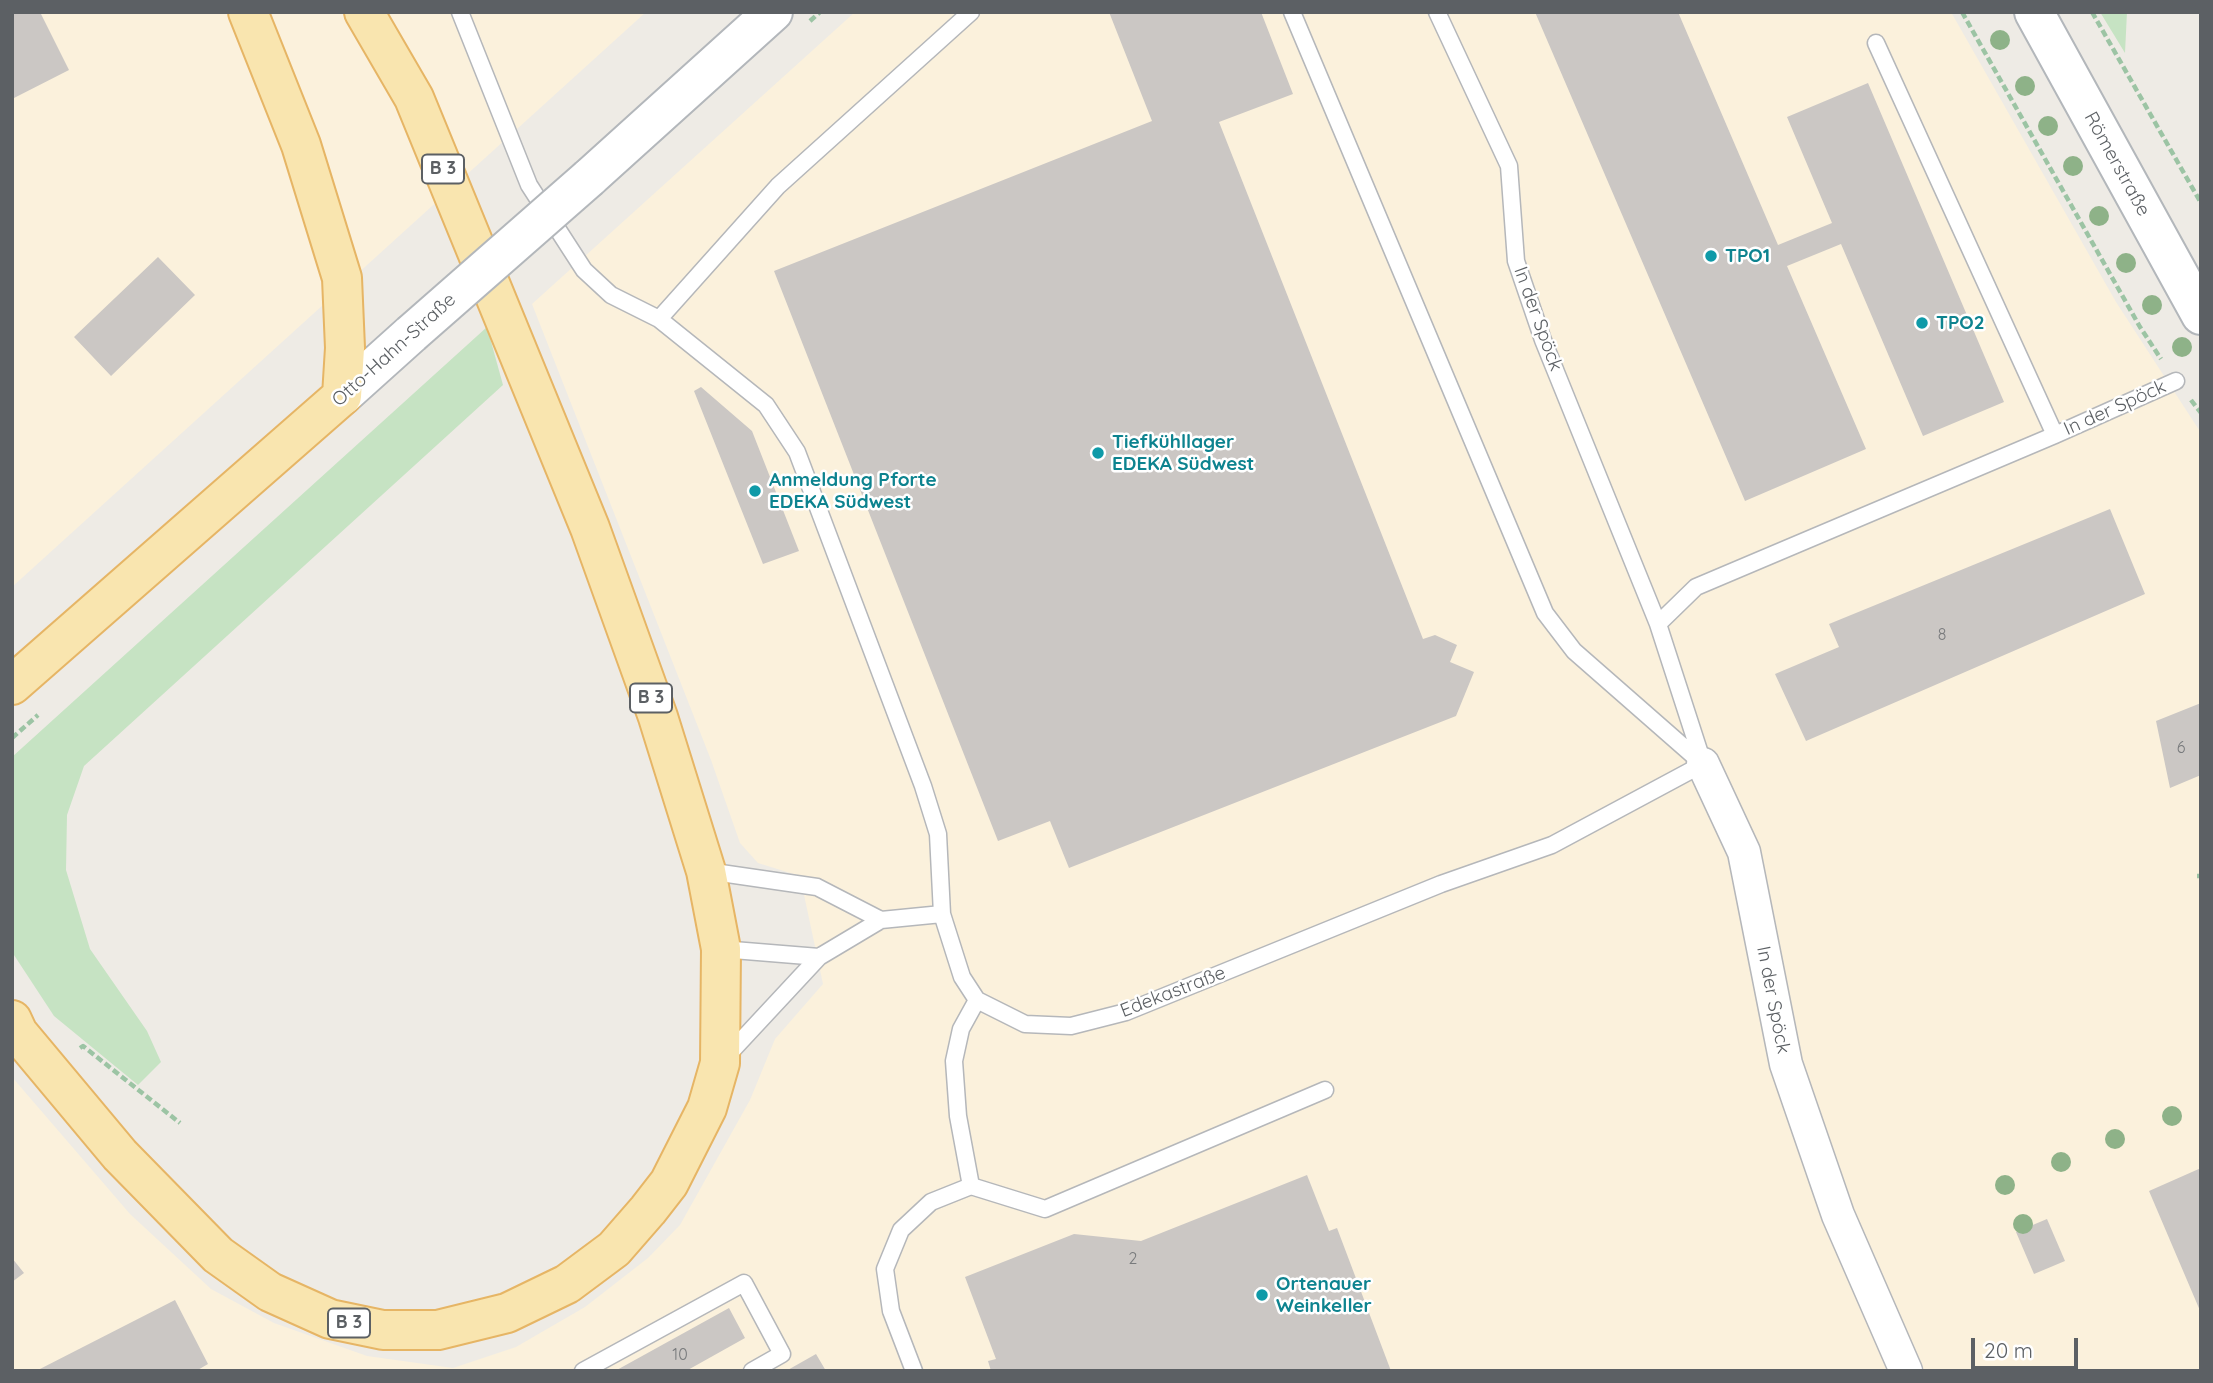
<!DOCTYPE html>
<html>
<head>
<meta charset="utf-8">
<style>
  body { margin:0 }
  #map { position:relative; width:2213px; height:1383px; overflow:hidden; background:#eeebe5; font-family:Quicksand,sans-serif }
  canvas { display:block }
  .frame { position:absolute; inset:0; border:14px solid #5c6064; pointer-events:none }
  .scale { position:absolute; left:1971px; top:1338px; width:107px; height:32px; box-sizing:border-box; border:4px solid #5c6064; border-top:0; padding-left:9px; font-size:21px; line-height:24px; white-space:nowrap; color:#5c6064; -webkit-text-stroke:5px #fff; paint-order:stroke }
</style>
</head>
<body>
<div id="map">
<canvas width="2213" height="1383"></canvas>
<div class="frame"></div>
<div class="scale">20 m</div>
</div>
<script>
const context = document.querySelector('canvas').getContext('2d');
context.lineJoin = 'round';
function fillPath(path, color) { context.fillStyle = color; context.fill(path, 'evenodd'); }
const poly = rows => new Path2D(rows.map(r => 'M' + r).join(''));
function trace(path, color, width, dash) { context.strokeStyle = color; context.lineWidth = width; context.lineCap = dash ? 'butt' : 'round'; context.setLineDash(dash || []); context.stroke(path); }
function label(font, color, halo, rows, align = 'center') {
  context.font = font + ' Quicksand,sans-serif'; context.lineWidth = 5; context.setLineDash([]); context.textBaseline = 'middle'; context.strokeStyle = halo; context.fillStyle = color; for (const [text, x, y, turn = 0] of rows) {
    context.save(); context.translate(x, y); context.rotate((+turn || 0) * Math.PI / 180); context.textAlign = isNaN(turn) ? turn : align; if (halo) context.strokeText(text, 0, 0); context.fillText(text, 0, 0); context.restore();
  }
}
const commercial = poly([
  [12,12,646,12,12,587],
  [855,12,1951,12,2116,302,2201,433,2201,1371,12,1371,12,1077,130,1214,211,1289,274,1323,367,1356,453,1368,516,1347,585,1307,648,1258,680,1225,750,1100,775,1039,823,984,800,876,758,863,740,843,711,760,532,304]
]);
const green = poly([
  [2100,12,2127,12,2125,53],
  [487,327,503,385,84,766,67,815,66,870,90,949,147,1031,161,1062,138,1085,54,1016,12,952,12,757]
]);
const building = poly([
  [12,12,40,12,69,70,14,98],
  [1109,12,1261,12,1293,94,1219,122,1423,639,1435,635,1457,645,1450,662,1474,672,1456,716,1069,868,1050,821,998,841,774,271,1152,121],
  [1535,12,1678,12,1778,245,1832,223,1787,117,1868,83,2004,402,1923,436,1841,244,1787,266,1866,449,1745,501],
  [158,257,195,295,111,376,74,337],
  [701,387,752,431,799,551,763,564,694,391],
  [2110,509,2145,594,1806,741,1775,674,1839,647,1829,624],
  [2201,703,2201,775,2170,788,2156,721],
  [2201,1168,2201,1313,2149,1191],
  [1307,1175,1329,1231,1337,1228,1391,1371,991,1371,988,1361,996,1359,965,1277,1074,1234,1141,1241],
  [2047,1219,2065,1261,2034,1274,2016,1232],
  [12,1258,24,1273,12,1282],
  [175,1300,208,1364,196,1371,36,1371],
  [729,1308,745,1338,686,1371,615,1371],
  [816,1354,826,1371,786,1371]
]);
const path = poly([
  [1962,12,2140,327,2161,359],
  [2092,12,2201,203],
  [810,21,820,12],
  [2191,400,2201,413],
  [12,738,38,715],
  [2197,876,2201,876],
  [80,1048,83,1046,180,1123]
]);
const lane = poly([
  [460,12,529,185,584,270,611,295,659,319,766,405,797,452,923,786,938,834,942,914,962,977,977,1000,1025,1024,1071,1026,1126,1012,1441,884,1552,845,1703,764],
  [1292,12,1545,613,1574,651,1703,764],
  [1437,12,1509,166,1516,261,1543,340,1658,624],
  [1876,43,2055,435],
  [659,319,778,186,971,12],
  [1703,763,1658,624,1696,587,2055,435,2176,381],
  [707,871,817,887,881,920],
  [721,949,819,957],
  [977,1000,961,1029,954,1061,958,1116,971,1186,1045,1209,1325,1090],
  [725,1058,819,957,881,920,942,914],
  [583,1371,744,1283,782,1354,752,1371],
  [914,1371,891,1311,885,1269,901,1230,931,1202,971,1186]
]);
const street = poly([
  [1703,764,1744,852,1786,1064,1838,1215,1906,1371]
]);
const secondary = poly([
  [2034,12,2201,315],
  [589,178,773,12],
  [342,396,411,334]
]);
const primary = poly([
  [12,685,342,396,345,348,342,278,301,145,248,12],
  [12,1020,18,1033,120,1155,218,1255,270,1292,330,1319,383,1330,438,1330,507,1313,567,1284,614,1249,648,1210,669,1183,707,1108,720,1063,721,949,706,871,658,717,590,528,414,98,364,12]
]);
const secondaryBridge = poly([
  [411,334,589,178]
]);
const trees = [
  [2000,40],
  [2025,86],
  [2048,126],
  [2073,166],
  [2099,216],
  [2126,263],
  [2152,305],
  [2182,347],
  [2172,1116],
  [2115,1139],
  [2061,1162],
  [2005,1185],
  [2023,1224]
];
const markers = [
  [1711,256,7,"#0f9aa8"],
  [1922,323,7,"#0f9aa8"],
  [1098,453,7,"#0f9aa8"],
  [755,491,7,"#0f9aa8"],
  [1262,1295,7,"#0f9aa8"]
];
const numberNames = [
  ["8",1942,635],
  ["6",2181,748],
  ["2",1133,1259],
  ["10",680,1355]
];
const shields = [
  [443,169,42],
  [651,698,42],
  [349,1323,42]
];
const shieldNames = [
  ["B 3",443,169],
  ["B 3",651,698],
  ["B 3",349,1323]
];
const streetNames = [
  ["Römerstraße",2117,164,61],
  ["In der Spöck",1538,319,70],
  ["Otto-Hahn-Straße",394,350,-42],
  ["In der Spöck",2115,408,-24],
  ["Edekastraße",1173,992,-21],
  ["In der Spöck",1773,1000,79]
];
const cultureNames = [
  ["TPO1",1725,256],
  ["TPO2",1936,323],
  ["Tiefkühllager",1112,442],
  ["EDEKA Südwest",1112,464],
  ["Anmeldung Pforte",769,480],
  ["EDEKA Südwest",769,502],
  ["Ortenauer",1276,1284],
  ["Weinkeller",1276,1306]
];
fillPath(commercial, '#fbf1dc');
fillPath(green, '#c6e3c3');
fillPath(building, '#cbc7c4');
trace(lane, '#b5b7ba', 19);
trace(street, '#b5b7ba', 35);
trace(secondary, '#b3b7bb', 42);
trace(primary, '#e6b565', 42);
trace(path, '#9cc4a4', 4.5, [7, 3.5]);
trace(lane, '#fff', 16);
trace(street, '#fff', 32);
trace(secondary, '#fff', 38);
trace(primary, '#f9e5af', 38);
trace(secondaryBridge, '#b3b7bb', 42, []);
trace(secondaryBridge, '#fff', 38);
context.fillStyle = '#8eb288';
for (const [x, y] of trees) { context.beginPath(); context.arc(x, y, 10, 0, 2 * Math.PI); context.fill(); }
for (const [x, y, r, color] of markers) { const dot = new Path2D(); dot.arc(x, y, r, 0, 2 * Math.PI); context.fillStyle = color; context.fill(dot); trace(dot, '#fff', 2.5); }
label('16px', '#787a7c', null, numberNames);
for (const [x, y, w] of shields) { const box = new Path2D(); box.roundRect(x - w / 2, y - 14.5, w, 29, 5); context.fillStyle = '#fff'; context.fill(box); trace(box, '#5c6064', 2); }
label('bold 18px', '#5c6064', null, shieldNames);
label('19px', '#5c6064', '#fff', streetNames);
label('bold 19px', '#0d838f', '#fff', cultureNames, 'left');
</script>
</body>
</html>
